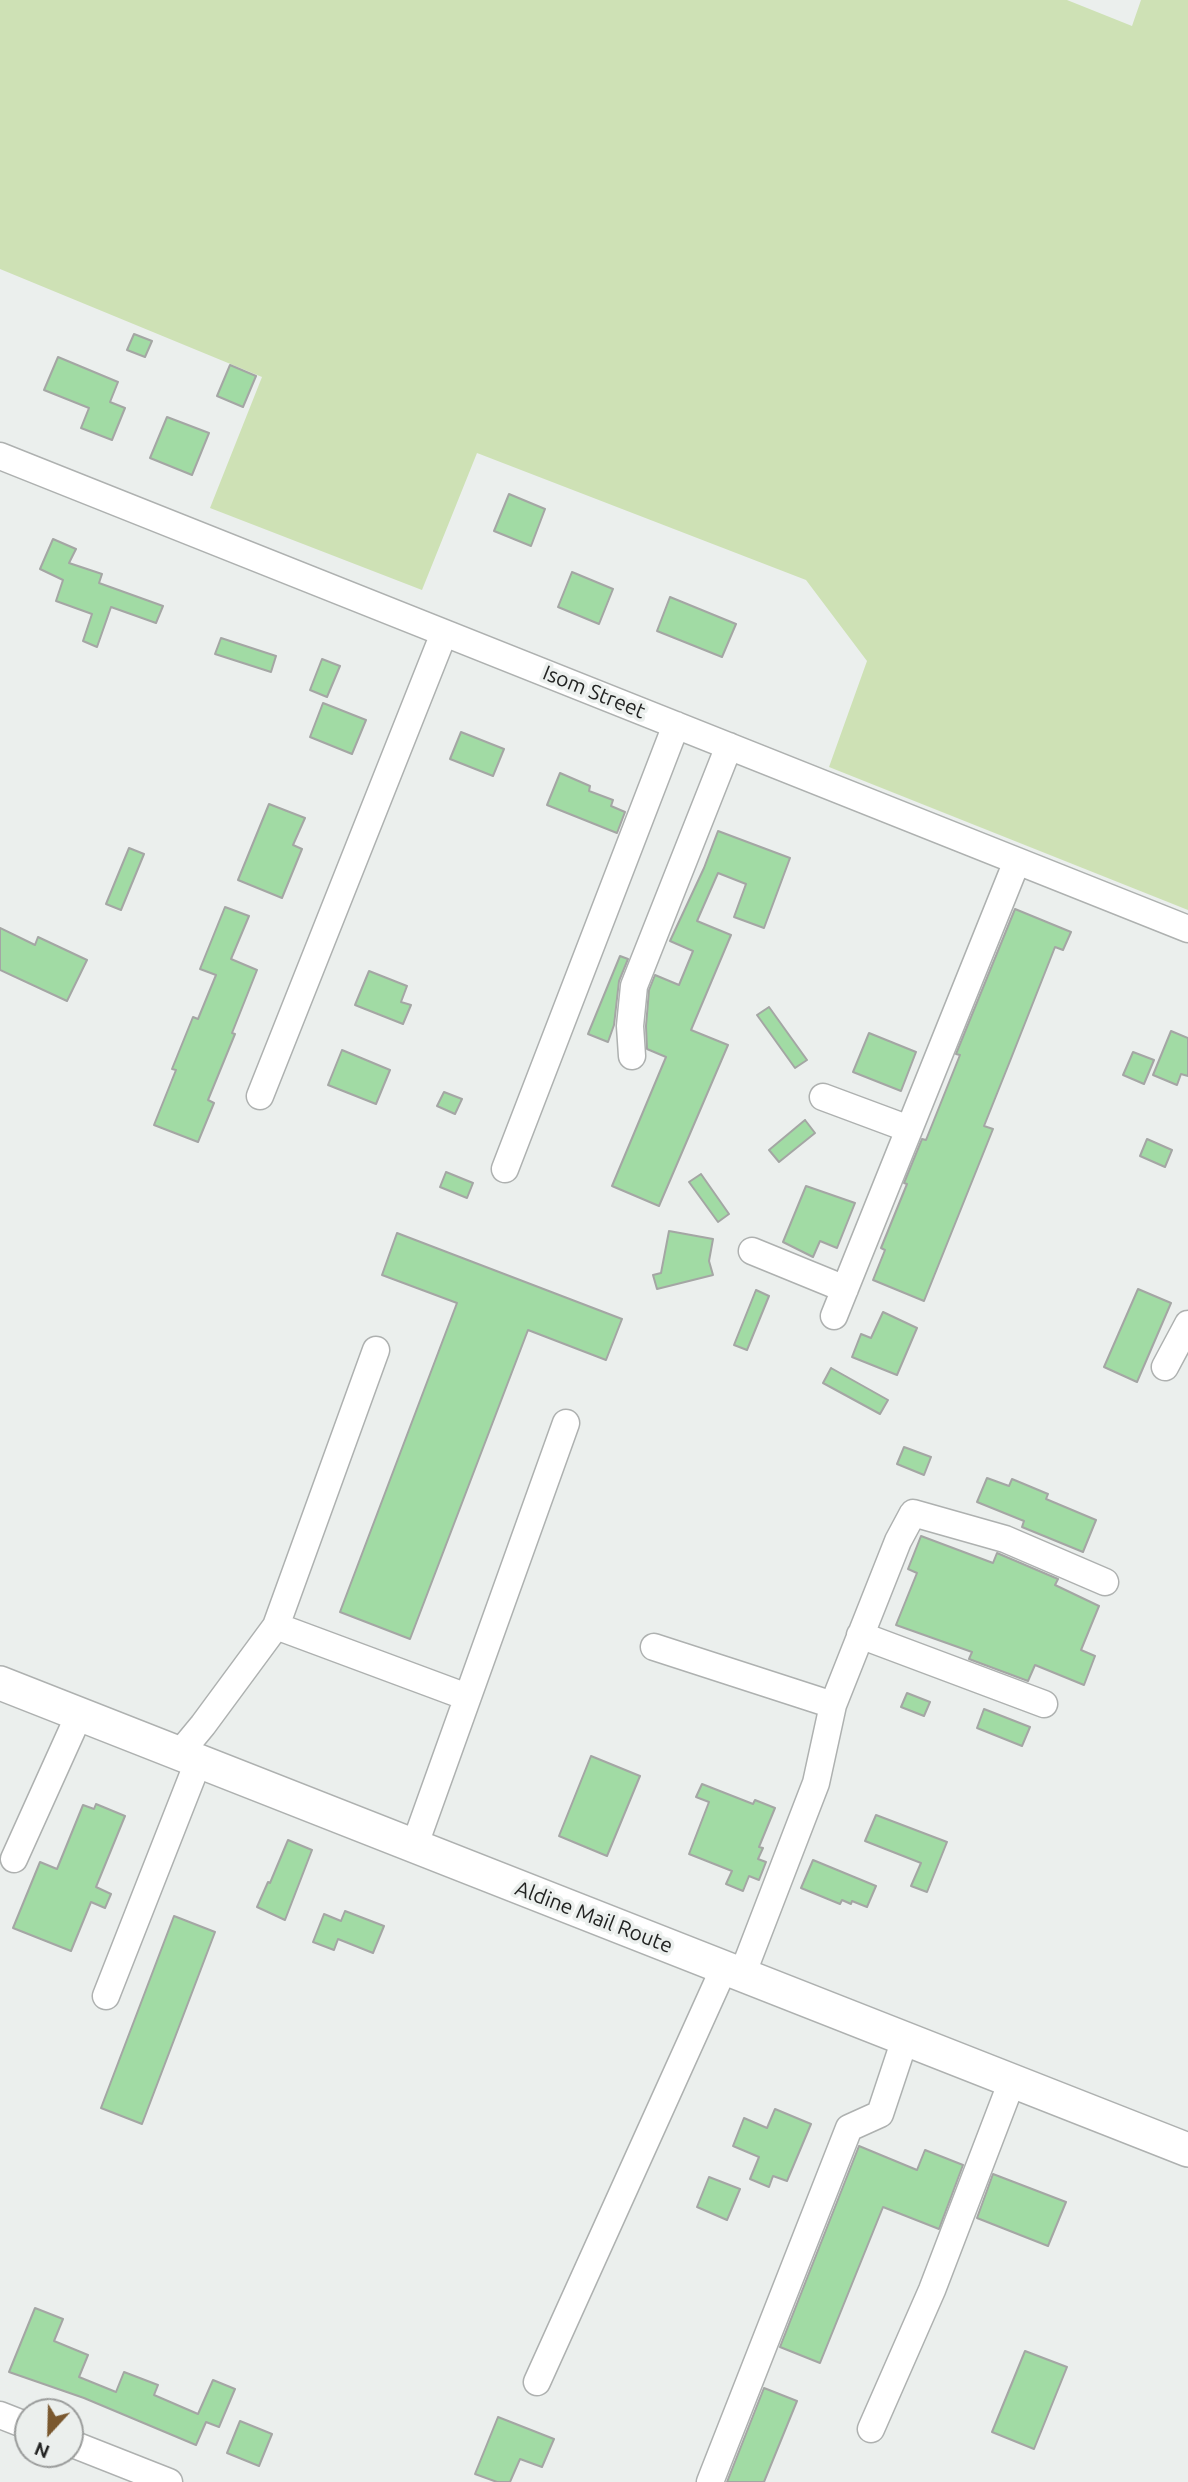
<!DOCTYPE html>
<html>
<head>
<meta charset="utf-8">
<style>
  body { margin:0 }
  #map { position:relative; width:1188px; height:2482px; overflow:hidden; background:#ebefed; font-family:Ubuntu,sans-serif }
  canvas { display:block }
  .north { position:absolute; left:14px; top:2398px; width:70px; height:70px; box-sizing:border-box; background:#ebefed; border:2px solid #9b9d9c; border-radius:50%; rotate:202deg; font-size:19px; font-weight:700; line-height:28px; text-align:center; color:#222322 }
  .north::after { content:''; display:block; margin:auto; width:24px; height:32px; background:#7a582f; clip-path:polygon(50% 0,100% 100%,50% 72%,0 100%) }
</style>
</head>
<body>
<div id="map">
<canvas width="1188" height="2482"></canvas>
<div class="north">N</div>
</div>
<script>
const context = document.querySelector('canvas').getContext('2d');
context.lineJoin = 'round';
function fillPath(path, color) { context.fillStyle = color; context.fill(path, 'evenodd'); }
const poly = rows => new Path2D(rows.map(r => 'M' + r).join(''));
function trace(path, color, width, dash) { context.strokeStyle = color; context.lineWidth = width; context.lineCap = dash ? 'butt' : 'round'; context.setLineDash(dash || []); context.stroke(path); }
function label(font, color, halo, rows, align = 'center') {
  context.font = font + ' Ubuntu,sans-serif'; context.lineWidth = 7; context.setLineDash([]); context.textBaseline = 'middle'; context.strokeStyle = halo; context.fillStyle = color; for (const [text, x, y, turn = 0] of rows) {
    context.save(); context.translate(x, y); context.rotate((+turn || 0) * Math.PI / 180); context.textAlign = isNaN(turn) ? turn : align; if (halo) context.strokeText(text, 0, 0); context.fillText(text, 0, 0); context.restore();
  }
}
const green = poly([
  [0,0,1067,0,1132,26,1141,0,1188,0,1188,910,829,767,867,661,806,580,477,453,422,590,210,508,262,377,0,269]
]);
const building = poly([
  [134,334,152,341,145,357,127,350,134,334],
  [58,357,118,382,110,402,125,408,112,440,81,428,89,408,44,390,58,357],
  [230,365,256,376,243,407,217,396,230,365],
  [167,417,209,433,192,475,150,458,167,417],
  [509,494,545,509,531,546,494,531,509,494],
  [53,539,76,549,69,563,102,574,99,583,163,606,156,623,111,607,97,647,83,641,92,614,56,601,63,580,40,569,53,539],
  [572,572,613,589,599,624,558,607,572,572],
  [670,597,736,624,722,657,657,631,670,597],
  [221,638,276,656,271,672,215,654,221,638],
  [322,659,340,666,327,697,310,690,322,659],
  [323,703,366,720,352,754,310,737,323,703],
  [461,732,504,749,493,776,450,759,461,732],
  [560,773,590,786,589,791,613,800,611,806,625,812,617,833,547,805,560,773],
  [269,804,305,818,293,845,302,849,282,898,238,880,269,804],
  [718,831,790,858,764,928,734,917,746,884,718,873,697,921,731,935,691,1030,728,1045,659,1206,612,1186,666,1057,647,1049,646,1026,649,990,655,975,679,985,693,951,670,941,704,868,718,831],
  [129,848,144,854,121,910,106,904,129,848],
  [225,907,249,916,231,959,257,970,232,1033,235,1034,208,1100,214,1103,198,1142,154,1125,176,1070,172,1069,193,1017,198,1019,216,975,200,969,225,907],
  [1015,909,1071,932,1063,950,1055,947,1010,1061,984,1126,993,1129,924,1301,873,1280,885,1250,881,1248,907,1184,904,1183,922,1139,926,1140,960,1055,956,1054,1015,909],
  [0,928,35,945,38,937,87,960,67,1001,0,970,0,928],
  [620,956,628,959,619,981,614,1025,608,1042,588,1034,620,956],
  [369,971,407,986,401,1002,411,1005,403,1024,355,1005,369,971],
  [769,1007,807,1060,795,1068,757,1015,769,1007],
  [1171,1031,1188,1038,1188,1076,1181,1074,1177,1085,1153,1075,1171,1031],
  [869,1033,916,1052,901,1091,853,1072,869,1033],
  [342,1050,390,1070,376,1104,328,1085,342,1050],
  [1133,1052,1154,1060,1144,1084,1123,1075,1133,1052],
  [444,1092,462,1099,455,1114,437,1106,444,1092],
  [805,1120,815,1133,779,1162,769,1150,805,1120],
  [1147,1139,1172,1150,1165,1167,1140,1156,1147,1139],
  [446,1172,473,1183,467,1198,440,1187,446,1172],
  [701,1174,729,1214,718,1222,689,1182,701,1174],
  [806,1186,855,1203,837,1248,820,1241,813,1257,783,1242,806,1186],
  [669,1231,713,1239,709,1261,713,1275,657,1289,653,1275,661,1273,669,1231],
  [397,1233,622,1319,606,1360,528,1330,410,1639,340,1612,457,1303,382,1275,397,1233],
  [1138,1289,1171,1303,1137,1382,1104,1367,1138,1289],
  [756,1290,769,1296,747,1350,734,1345,756,1290],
  [883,1312,917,1328,897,1375,852,1357,861,1334,871,1338,883,1312],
  [831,1368,888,1400,880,1414,823,1383,831,1368],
  [904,1447,931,1457,924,1475,897,1464,904,1447],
  [987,1478,1009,1486,1012,1479,1048,1494,1046,1499,1096,1520,1083,1552,1022,1527,1024,1521,977,1502,987,1478],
  [921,1536,993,1563,997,1553,1058,1579,1055,1585,1099,1606,1081,1650,1095,1656,1084,1685,1035,1665,1028,1681,969,1659,972,1652,896,1625,917,1573,908,1569,921,1536],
  [907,1693,930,1702,924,1716,901,1707,907,1693],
  [984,1709,1030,1727,1022,1746,977,1728,984,1709],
  [591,1756,640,1776,607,1856,559,1836,591,1756],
  [702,1784,753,1804,755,1800,775,1808,759,1847,763,1848,758,1859,766,1862,759,1880,749,1876,743,1891,726,1884,732,1871,689,1854,709,1802,696,1797,702,1784],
  [96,1804,125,1816,96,1887,111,1894,105,1908,91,1902,71,1951,13,1928,40,1862,57,1869,83,1805,94,1809,96,1804],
  [876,1815,947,1842,927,1892,911,1886,921,1863,865,1841,876,1815],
  [288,1840,312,1850,285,1920,257,1907,268,1882,270,1883,288,1840],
  [813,1860,876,1886,867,1907,852,1901,851,1904,842,1900,840,1904,801,1888,813,1860],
  [345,1911,384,1926,373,1953,338,1939,334,1950,313,1942,324,1914,341,1921,345,1911],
  [174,1916,215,1932,142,2124,101,2108,174,1916],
  [775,2109,811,2124,787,2181,773,2176,769,2187,750,2179,759,2157,733,2146,744,2118,767,2128,775,2109],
  [859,2146,917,2170,925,2150,963,2165,939,2229,883,2207,820,2363,780,2347,859,2146],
  [993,2174,1066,2202,1048,2246,977,2218,993,2174],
  [709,2177,740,2189,727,2220,697,2207,709,2177],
  [35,2308,63,2319,54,2341,88,2355,79,2377,116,2392,124,2372,158,2385,154,2395,198,2414,213,2380,235,2389,219,2427,206,2422,196,2445,84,2398,9,2372,35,2308],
  [1025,2351,1067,2367,1034,2449,992,2432,1025,2351],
  [764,2388,797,2401,764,2482,727,2482,764,2388],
  [498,2417,554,2439,542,2467,520,2459,510,2482,497,2482,475,2474,498,2417],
  [240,2421,272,2434,259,2466,227,2453,240,2421]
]);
const minor = poly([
  [0,456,1188,929],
  [632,1056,630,1026,634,986,729,746],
  [260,1096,444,633],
  [823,1097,909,1129],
  [505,1169,676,725],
  [752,1251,845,1289],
  [834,1316,1017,861],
  [1165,1367,1188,1324],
  [276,1626,467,1697],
  [860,1635,1044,1704],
  [654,1647,833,1705],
  [179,1754,203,1725,276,1626,376,1350],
  [414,1847,566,1423],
  [14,1859,79,1715],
  [742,1975,816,1783,833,1705,898,1541,913,1513,1005,1539,1105,1582],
  [106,1996,198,1762],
  [537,2382,724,1968],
  [0,2415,28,2426],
  [871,2429,932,2290,1012,2081],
  [70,2443,169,2482],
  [710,2482,849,2128,880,2114,905,2039]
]);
const major = poly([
  [0,1683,1188,2150]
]);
const streetNames = [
  ["Isom Street",594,692,22],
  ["Aldine Mail Route",594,1917,21]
];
fillPath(green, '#cee1b5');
fillPath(building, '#a1dba4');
trace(building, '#a4a6a4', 2);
trace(minor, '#aeb1b0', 29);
trace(major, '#aeb1b0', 36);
trace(minor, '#fff', 26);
trace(major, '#fff', 33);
label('21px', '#222322', '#ebefed', streetNames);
</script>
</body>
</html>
